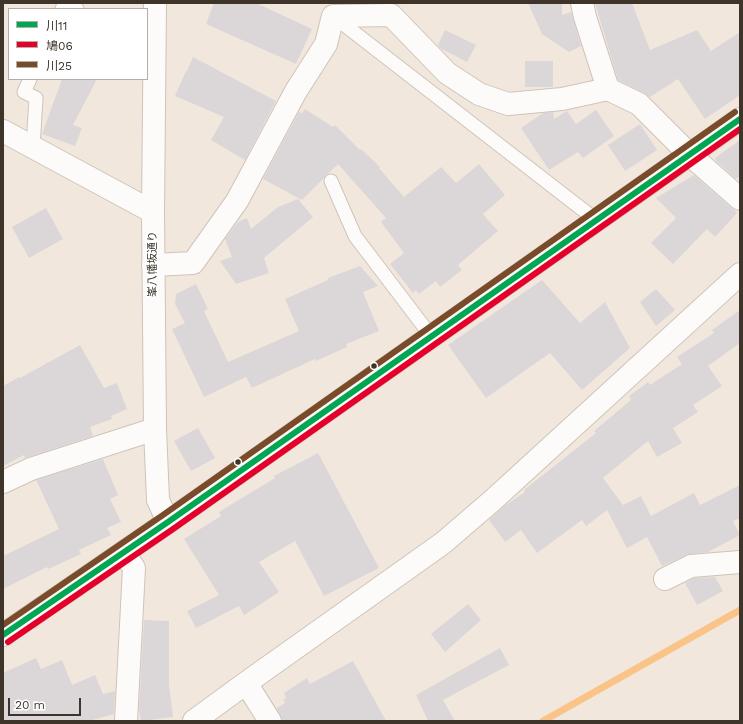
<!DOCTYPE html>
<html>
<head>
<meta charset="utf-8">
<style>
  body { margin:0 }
  #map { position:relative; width:743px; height:724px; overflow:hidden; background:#f2e7dc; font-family:"Work Sans","Noto Sans JP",sans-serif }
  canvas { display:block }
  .frame { position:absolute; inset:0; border:4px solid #3e342a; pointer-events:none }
  .legend { position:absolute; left:8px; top:8px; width:140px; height:72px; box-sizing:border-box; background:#fff; border:1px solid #b2aeaa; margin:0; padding:5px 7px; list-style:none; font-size:12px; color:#3e342a }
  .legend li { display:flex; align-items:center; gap:8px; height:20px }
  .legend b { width:20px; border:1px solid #b2aeaa }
  .scale { position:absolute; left:8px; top:698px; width:73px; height:18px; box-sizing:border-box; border:2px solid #3e342a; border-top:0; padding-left:5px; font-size:12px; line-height:14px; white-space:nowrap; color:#3e342a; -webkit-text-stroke:3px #fff; paint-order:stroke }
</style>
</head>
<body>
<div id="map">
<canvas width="743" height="724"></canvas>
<div class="frame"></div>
<ul class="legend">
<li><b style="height:5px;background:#00a651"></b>川11</li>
<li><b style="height:5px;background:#e4002b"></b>鳩06</li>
<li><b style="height:5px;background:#7a4b2a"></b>川25</li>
</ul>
<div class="scale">20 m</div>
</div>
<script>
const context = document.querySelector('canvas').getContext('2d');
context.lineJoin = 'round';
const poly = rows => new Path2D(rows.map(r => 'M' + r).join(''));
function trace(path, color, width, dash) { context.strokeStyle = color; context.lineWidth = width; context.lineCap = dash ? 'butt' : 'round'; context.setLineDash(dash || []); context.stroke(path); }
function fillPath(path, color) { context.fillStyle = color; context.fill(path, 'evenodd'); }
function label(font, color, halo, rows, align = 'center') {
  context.font = font + ' "Work Sans","Noto Sans JP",sans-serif'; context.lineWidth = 3; context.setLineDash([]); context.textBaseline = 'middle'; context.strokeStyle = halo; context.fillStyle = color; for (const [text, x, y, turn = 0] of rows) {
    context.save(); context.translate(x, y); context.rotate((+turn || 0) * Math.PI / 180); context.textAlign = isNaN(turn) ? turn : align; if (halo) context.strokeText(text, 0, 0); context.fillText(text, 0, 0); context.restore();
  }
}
const stream = poly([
  [543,721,740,610]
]);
const building = poly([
  [214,3,256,3,312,29,296,64,206,24],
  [528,3,562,3,562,15,571,12,581,46,569,52,542,34],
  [595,3,632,3,650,50,697,30,711,51,740,32,740,95,705,119,678,79,650,97,644,93,618,80],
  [445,30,476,45,467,62,440,48,438,45],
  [193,57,276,101,245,160,211,140,224,117,175,96,186,71,187,71],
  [525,61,553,61,553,87,525,87],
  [62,79,97,79,73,125,82,128,75,146,42,134],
  [305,109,333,127,335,125,360,150,361,149,380,167,379,168,404,197,441,167,456,183,479,164,505,195,483,214,498,231,458,265,462,270,440,287,436,281,419,294,416,290,413,293,390,264,404,253,381,222,386,218,338,164,302,200,263,179,299,112,302,113],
  [596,110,614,136,583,158,578,152,549,170,521,128,543,113,553,112,554,119,567,111,576,124],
  [640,124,657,150,625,171,608,145],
  [740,140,740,176,736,179,716,161,715,158],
  [694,175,737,213,715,237,707,229,673,264,651,243,676,218,656,198],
  [298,199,313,217,264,258,269,273,236,284,220,261,232,257,225,239,238,222,247,218,251,229,278,207],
  [46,208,63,239,29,258,12,227],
  [360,266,378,286,363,292,379,331,346,344,347,347,316,361,315,359,252,388,246,377,204,397,172,329,185,323,175,304,176,294,196,284,208,309,204,311,228,362,299,331,285,299,328,280,328,278],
  [542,280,580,323,605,302,630,348,582,390,550,353,486,398,448,345],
  [656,289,675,310,656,326,640,302],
  [740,310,740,343,708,366,722,386,693,405,698,412,673,428,682,443,657,457,648,441,603,478,623,505,641,496,651,516,694,493,700,505,740,485,740,518,733,521,740,535,708,552,686,555,662,566,647,537,627,548,607,510,586,526,582,520,537,553,521,530,505,542,489,520,503,507,525,492,524,490,596,433,594,431,631,400,629,396,648,382,650,385,682,364,677,357,714,333,712,330],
  [80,345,104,388,117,383,127,409,111,416,112,419,90,427,93,436,25,458,24,455,3,466,3,386,19,377,20,378],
  [198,428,215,458,191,471,174,441],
  [318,453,379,568,324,596,295,541,259,562,279,592,244,615,239,606,196,628,187,611,219,595,184,539,221,516,219,512,275,478,274,476],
  [103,459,118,495,110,499,121,522,107,528,111,535,79,550,81,554,48,569,47,567,3,589,3,556,59,529,36,480],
  [715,577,723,591,697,605,685,583,694,578],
  [468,604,481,620,445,652,431,634],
  [144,620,169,621,169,684,173,717,141,721,139,710],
  [500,648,509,665,443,700,455,721,428,721,416,695],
  [36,658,41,669,62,660,72,685,95,675,103,694,115,691,114,714,89,721,3,721,3,673],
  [353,661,386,721,283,721,277,708,285,703,283,700,286,698,284,693,307,678,310,684]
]);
const lane = poly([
  [62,9,64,4,77,9],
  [333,16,596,220],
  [30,79,24,92,36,98,33,147],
  [331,181,355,236,431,336]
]);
const street = poly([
  [582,3,585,17,608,89],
  [3,131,153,212],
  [153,265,193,263,237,201,296,91,326,44,333,16,391,15,447,73,479,94,508,104,562,99,608,89,639,104,689,154,740,199],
  [3,482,31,469,155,429],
  [124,553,134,568,126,721],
  [665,579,691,566,740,562],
  [246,683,270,721],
  [194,721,246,683,443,543,493,500,740,274]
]);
const secondary = poly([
  [155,3,153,212,155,429,158,500,168,522]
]);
const primary = poly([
  [3,635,168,522,740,119]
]);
const bus1 = poly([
  [3,635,168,522,740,119]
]);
const bus2 = poly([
  [8,642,173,529,740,129]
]);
const bus3 = poly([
  [3,625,163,515,735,112]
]);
const markers = [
  [374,366,3.5,"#3e342a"],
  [238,462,3.5,"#3e342a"]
];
const streetNames = [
  ["峯八幡坂通り",153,264,-90]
];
trace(stream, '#fac388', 7);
fillPath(building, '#dbd7d8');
trace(lane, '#cdc4ba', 15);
trace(street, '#cdc4ba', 24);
trace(secondary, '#cdc4ba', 24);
trace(primary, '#cdc4ba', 24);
trace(lane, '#fdfbfa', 13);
trace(street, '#fdfbfa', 22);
trace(secondary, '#fdfbfa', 22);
trace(primary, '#fdfbfa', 22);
trace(bus1, '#00a651', 6);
trace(bus2, '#e4002b', 6);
trace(bus3, '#7a4b2a', 6);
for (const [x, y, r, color] of markers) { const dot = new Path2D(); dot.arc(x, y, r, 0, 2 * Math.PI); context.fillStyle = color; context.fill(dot); trace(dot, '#fff', 1.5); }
label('11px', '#3e342a', '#fff', streetNames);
</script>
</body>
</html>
